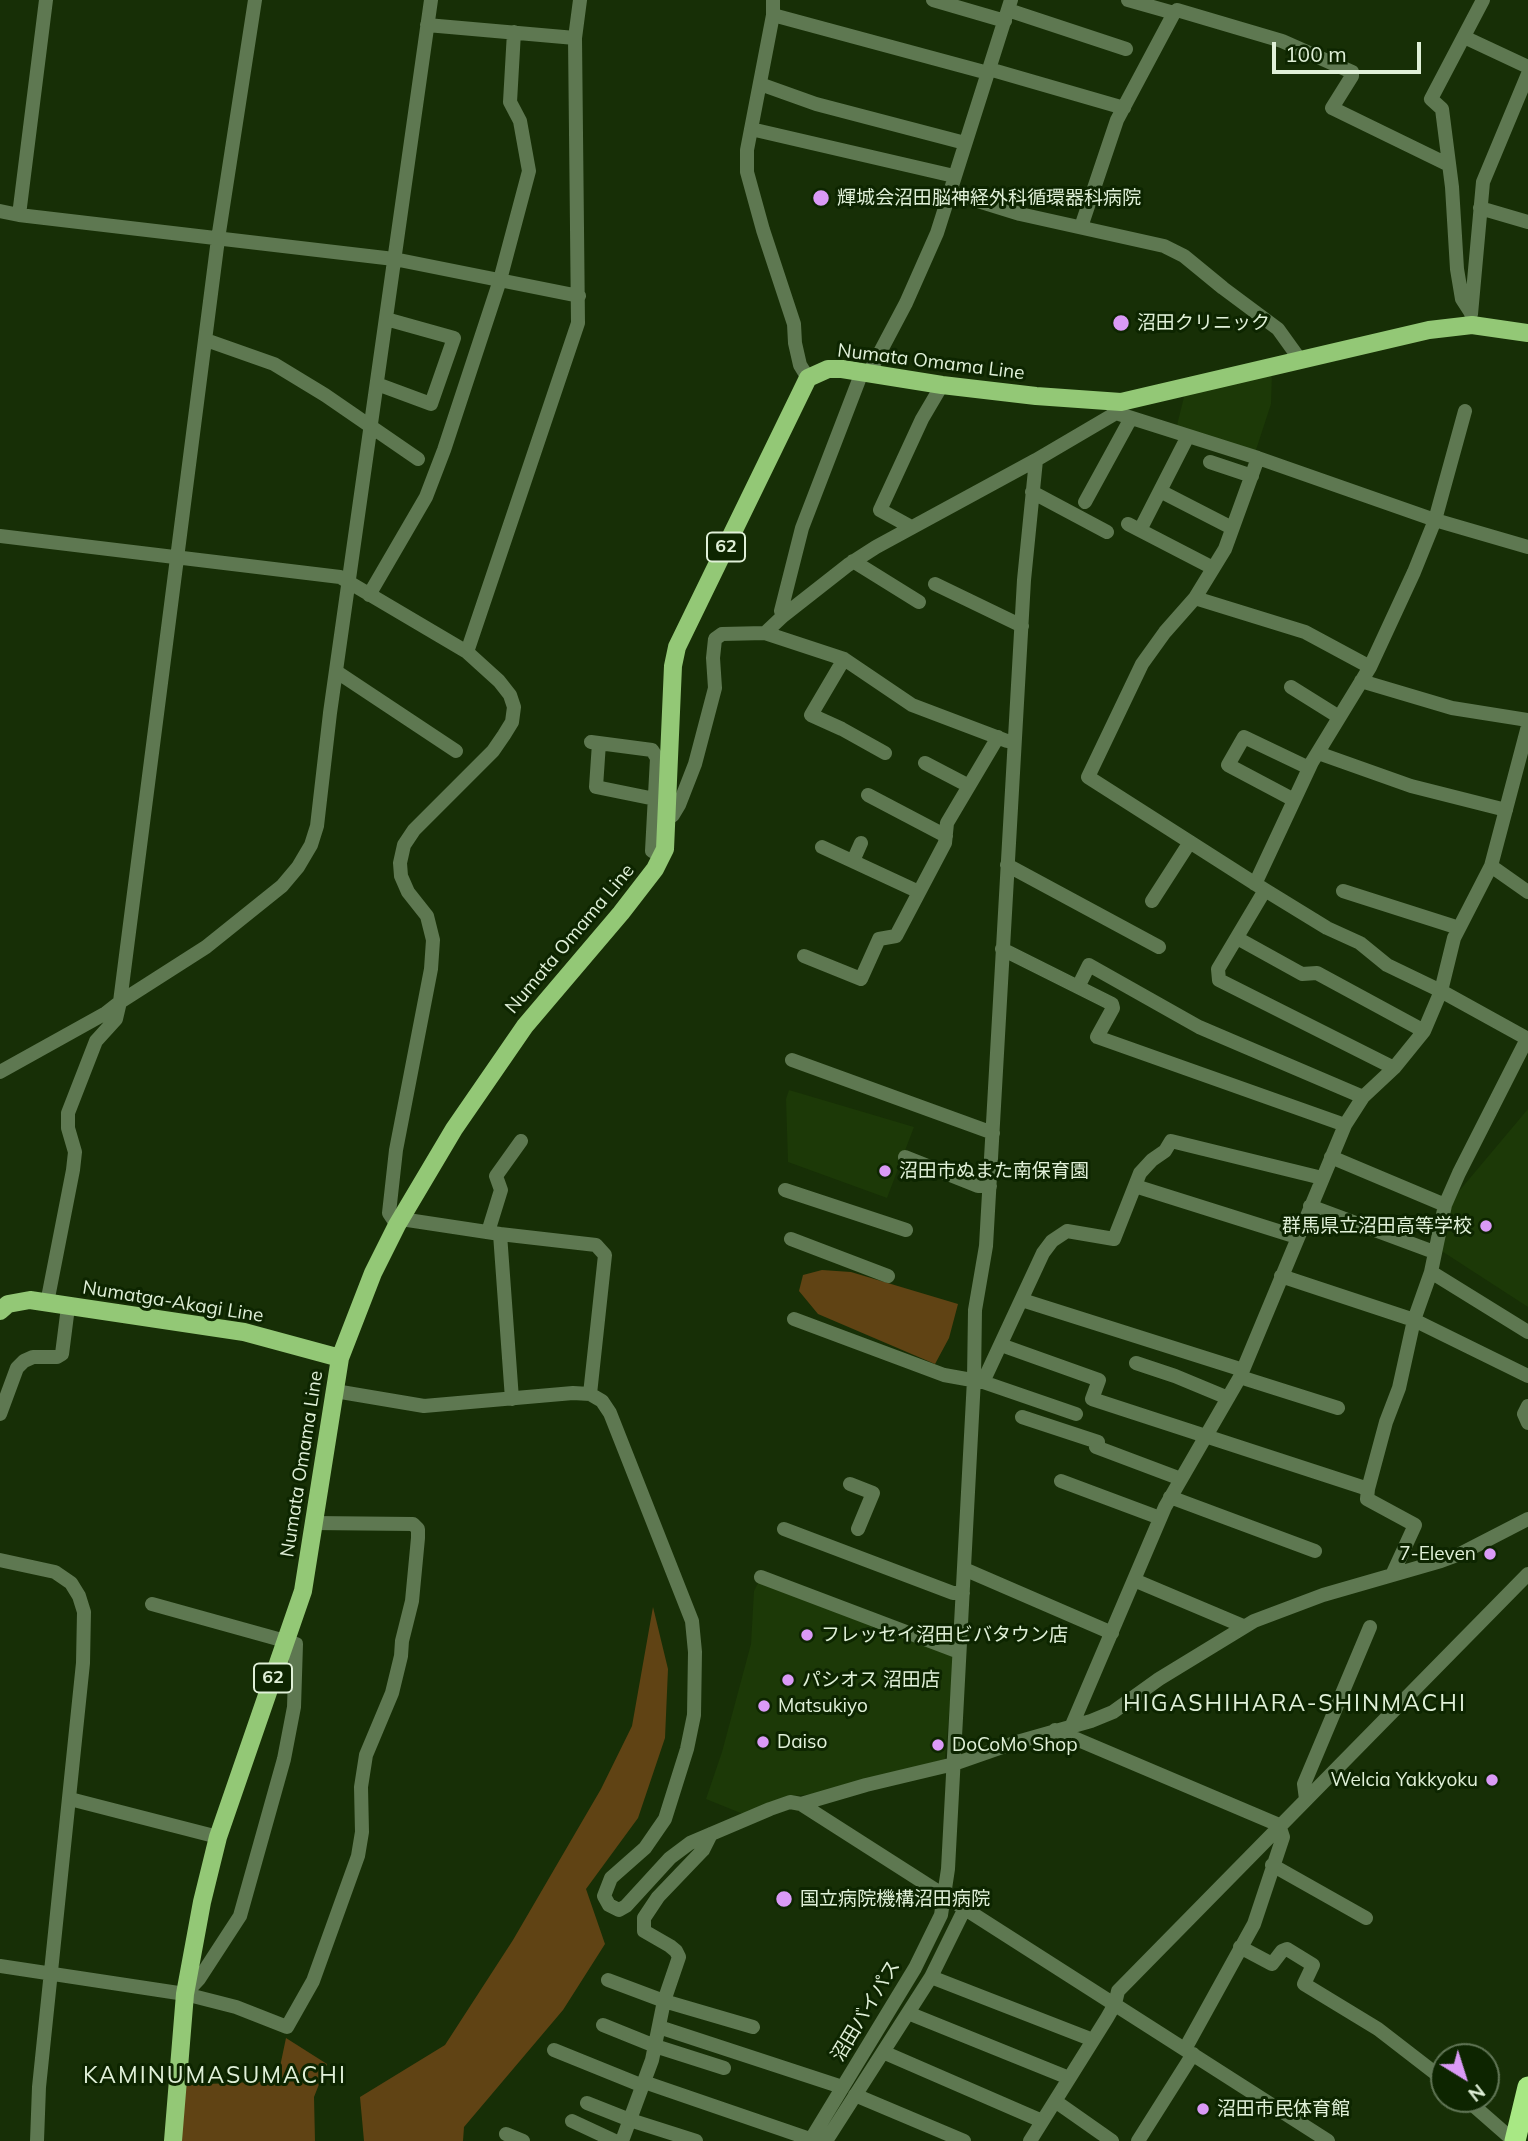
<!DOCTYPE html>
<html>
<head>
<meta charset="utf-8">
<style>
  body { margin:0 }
  #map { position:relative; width:1528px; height:2141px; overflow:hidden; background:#172f06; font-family:Mulish,sans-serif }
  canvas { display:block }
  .north { position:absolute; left:1430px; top:2043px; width:70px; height:70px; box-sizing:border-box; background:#0d2500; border:2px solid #617656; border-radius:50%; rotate:142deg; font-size:19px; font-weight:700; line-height:28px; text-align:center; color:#e0f0d8 }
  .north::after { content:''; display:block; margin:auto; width:24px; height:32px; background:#da9af6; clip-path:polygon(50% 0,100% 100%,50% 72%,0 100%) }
  .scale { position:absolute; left:1272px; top:42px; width:149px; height:32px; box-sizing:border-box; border:4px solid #e0f0d8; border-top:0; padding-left:9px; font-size:21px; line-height:24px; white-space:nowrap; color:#e0f0d8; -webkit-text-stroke:5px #0d2500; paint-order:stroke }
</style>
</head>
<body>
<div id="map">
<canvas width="1528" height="2141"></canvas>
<div class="north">N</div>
<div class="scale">100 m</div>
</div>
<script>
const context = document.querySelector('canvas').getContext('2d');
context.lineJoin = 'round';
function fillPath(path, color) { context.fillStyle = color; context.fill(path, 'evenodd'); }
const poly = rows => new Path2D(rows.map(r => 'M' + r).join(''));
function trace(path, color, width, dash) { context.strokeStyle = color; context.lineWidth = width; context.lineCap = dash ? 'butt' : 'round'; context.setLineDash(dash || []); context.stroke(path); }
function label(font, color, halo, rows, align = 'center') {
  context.font = font + ' Mulish,"Noto Sans JP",sans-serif'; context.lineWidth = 6; context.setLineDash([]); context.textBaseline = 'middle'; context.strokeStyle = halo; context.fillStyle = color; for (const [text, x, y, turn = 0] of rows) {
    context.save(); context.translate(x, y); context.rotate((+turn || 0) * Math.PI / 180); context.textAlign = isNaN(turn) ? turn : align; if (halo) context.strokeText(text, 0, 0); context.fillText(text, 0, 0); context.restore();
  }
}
const built = poly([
  [1272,373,1271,404,1255,453,1176,429,1185,393],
  [789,1090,914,1127,887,1198,788,1162,786,1099],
  [1528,1109,1528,1307,1437,1248,1449,1203],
  [759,1581,954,1657,945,1759,816,1794,790,1796,743,1814,706,1799,722,1752,751,1644,754,1591]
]);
const green = poly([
  [822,1270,851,1272,958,1304,949,1338,935,1364,818,1314,799,1291,803,1275],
  [653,1607,668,1669,665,1738,638,1818,586,1889,605,1944,563,2010,464,2127,463,2141,364,2141,360,2097,445,2045,513,1940,601,1789,632,1726],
  [286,2038,327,2064,314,2097,315,2141,179,2141,184,2085,277,2081]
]);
const minor = poly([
  [773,0,773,15,747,150,747,172,763,230,794,324,795,343,800,365,808,378],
  [933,0,1005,21],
  [1128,0,1174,13,1177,10,1282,41,1352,72,1352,76,1332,108,1449,165],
  [1008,10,1126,49],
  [773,15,988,73],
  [427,25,575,38],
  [1464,37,1528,67],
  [989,69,1124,108],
  [760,84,816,104,965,143],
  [751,129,954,176],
  [949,192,1020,214,1164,246,1184,256,1223,288,1278,329,1301,361],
  [1480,208,1528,222],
  [0,211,19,215,394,259,579,296],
  [19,215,46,0],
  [1081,227,1117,120,1174,13],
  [1471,313,1462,299,1457,269,1452,187,1442,109,1431,99,1483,0],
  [1471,314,1483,182,1528,74],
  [206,340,274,364,325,395,418,459],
  [869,373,906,303,937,233,1011,0],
  [377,384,431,404,454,338,386,319],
  [1116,413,1258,458,1435,520,1528,547],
  [1258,458,1225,549,1195,598,1165,632,1142,664,1088,777,1265,890,1327,928,1360,943,1387,965,1441,991,1528,1039],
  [1210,462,1252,476],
  [1160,491,1232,528],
  [1032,492,1107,532],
  [1085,502,1131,418],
  [1128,524,1213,568],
  [911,527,880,510,922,419,942,385],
  [1140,530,1188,436],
  [0,536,340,577,467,652,499,681,510,695,514,707,512,722,504,735,493,751,414,830,404,845,400,863,401,876,408,892,427,916,433,940,431,969,396,1150,389,1213,397,1225],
  [853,561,919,602],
  [935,584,1022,626],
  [369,595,426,497,444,450,500,280,529,171,520,121,510,102,514,32],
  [1195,598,1305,632,1370,667],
  [783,616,781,611,802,528,862,372],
  [765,633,844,659,912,705,1007,741],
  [467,652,578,323,575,38,580,0],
  [844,659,811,715,842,729,885,753],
  [337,672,456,751],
  [1361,681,1452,708,1528,720],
  [1291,687,1339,717],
  [591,742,652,750,657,758,652,851,661,856],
  [599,743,596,787,655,799],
  [1318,753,1411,786,1506,810],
  [925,763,969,786],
  [868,795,946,836],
  [1294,800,1228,765,1244,737,1309,768],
  [666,820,673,815,679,805,695,764,715,688,713,658,715,639,722,634,765,633,783,616,848,565,876,547,1036,460],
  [822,847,919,892],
  [853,861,861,843],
  [1007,865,1159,947],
  [1491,866,1528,892],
  [1255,884,1312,762,1370,667,1414,572,1435,520,1465,411],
  [1265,890,1218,969,1219,980,1394,1068],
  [1343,891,1459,928],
  [1152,901,1190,842],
  [1237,938,1302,974,1317,973,1424,1031],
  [1002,949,1112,1004,1113,1008,1097,1037,1345,1125],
  [804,956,861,979,879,939,896,936,945,843,947,823,998,737],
  [1078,987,1089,965,1199,1027,1363,1097],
  [792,1060,993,1133],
  [0,1072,106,1013,120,1002,206,947,282,886,298,867,311,845,317,826,330,713,431,0],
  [905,1157,978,1186,990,1186],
  [1331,1157,1445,1205],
  [1135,1186,1297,1237],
  [785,1190,906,1230],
  [1310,1206,1434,1252],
  [401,1219,500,1234,512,1399],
  [488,1232,501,1190,496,1176,521,1141],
  [500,1234,596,1245,605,1255,590,1394],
  [791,1239,888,1276],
  [1431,1272,1528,1332],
  [1281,1276,1414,1320,1528,1376],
  [1022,1300,1243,1370],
  [47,1303,73,1170,75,1152,68,1128,68,1113,96,1041,116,1019,120,1002,218,239,255,0],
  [794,1319,944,1375,983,1382,1043,1253,1052,1241,1067,1231,1114,1239,1140,1173,1152,1160,1165,1151,1171,1141,1322,1178],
  [1001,1345,1099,1380,1092,1399,1368,1489],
  [1136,1363,1175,1376,1228,1398],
  [1240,1377,1338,1408],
  [983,1382,1076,1414],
  [335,1391,424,1406,573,1393,590,1394,602,1401,610,1413,692,1621,695,1652,694,1715,687,1749,665,1819,645,1848,611,1878,604,1896,609,1905,619,1910,626,1906,670,1858,690,1843,770,1809,790,1802,801,1804,1328,2141],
  [1528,1406,1524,1414,1528,1423],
  [0,1414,17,1368,24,1361,33,1357,57,1357,62,1354,68,1307],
  [1022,1417,1098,1442,1096,1447,1181,1479],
  [1061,1481,1160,1518],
  [850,1484,873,1493,858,1529],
  [1170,1497,1315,1551],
  [784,1529,953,1593,963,1593],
  [0,1560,55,1572,71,1583,79,1596,84,1612,83,1663,39,2087,37,2141],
  [964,1569,1112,1633],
  [1393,1573,1415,1525,1367,1499,1368,1489,1386,1422,1399,1388,1414,1320,1431,1272,1445,1205,1459,1173,1527,1039],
  [761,1577,959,1652],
  [1134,1580,1243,1626],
  [152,1604,296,1644,294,1707,284,1759,240,1916,199,1979,185,1994],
  [1072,1725,1165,1507,1240,1377,1345,1125,1363,1097,1394,1068,1424,1031,1441,991,1454,938,1491,866,1528,726],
  [1055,1730,1279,1825,1283,1837,1254,1924,1185,2049],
  [70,1799,218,1837],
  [1306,1799,1304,1784,1370,1627],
  [801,1804,866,1785,954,1764,1017,1742,1091,1721,1113,1712,1159,1679,1254,1621,1323,1595,1441,1561,1460,1554,1528,1519],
  [1272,1865,1366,1918],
  [1240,1947,1272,1964,1282,1951,1287,1949,1313,1965,1304,1984,1378,2029,1444,2080],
  [0,1966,185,1994,236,2007,287,2027,313,1981,358,1856,362,1832,361,1787,366,1755,392,1693,401,1656,402,1641,412,1601,418,1538,418,1529,413,1524,313,1523],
  [931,1977,1093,2040],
  [608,1980,664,2001,753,2027],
  [908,2013,1069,2078],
  [603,2025,655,2046,724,2068],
  [659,2027,842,2087],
  [554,2050,643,2086],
  [883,2052,1042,2121],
  [644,2082,816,2141],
  [855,2095,964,2141],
  [1466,2099,1514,2141],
  [1055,2101,1112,2141],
  [587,2103,630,2120,696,2141],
  [572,2121,615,2141],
  [506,2134,523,2141],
  [622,2141,652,2060,664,2001,679,1957,676,1951,670,1946,644,1931,644,1918,658,1897,703,1850,711,1834],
  [810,2141,915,1968,941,1915,948,1869,974,1379,975,1310,986,1246,1024,580,1036,460,1116,413,1121,402],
  [826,2141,931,1977,965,1908],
  [1030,2141,1107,2018,1115,2004,1118,1991,1528,1574],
  [1138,2141,1193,2054]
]);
const major = poly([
  [0,1311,8,1304,30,1300,244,1332,340,1358],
  [173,2141,185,1994,202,1902,218,1837,303,1591,340,1358,373,1273,397,1225,454,1129,525,1026,621,913,655,869,665,849,673,666,677,647,808,378,828,369,842,369,942,385,1036,396,1121,402,1429,330,1472,325,1528,333]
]);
const highway = poly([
  [1515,2141,1528,2087]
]);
const markers = [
  [821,198,9,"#da9af6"],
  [1121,323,9,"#da9af6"],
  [885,1171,7,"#da9af6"],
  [1486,1226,7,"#da9af6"],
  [1490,1554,7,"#da9af6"],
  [807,1635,7,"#da9af6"],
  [788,1680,7,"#da9af6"],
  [764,1706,7,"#da9af6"],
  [763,1742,7,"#da9af6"],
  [938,1745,7,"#da9af6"],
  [1492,1780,7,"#da9af6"],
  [784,1899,9,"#da9af6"],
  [1203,2109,7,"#da9af6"]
];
const shields = [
  [726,547,38],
  [273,1678,38]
];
const shieldNames = [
  ["62",726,547],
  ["62",273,1678]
];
const poiNames = [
  ["輝城会沼田脳神経外科循環器科病院",837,198],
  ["沼田クリニック",1137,323],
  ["沼田市ぬまた南保育園",899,1171],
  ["群馬県立沼田高等学校",1472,1226,"right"],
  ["7-Eleven",1476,1554,"right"],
  ["フレッセイ沼田ビバタウン店",821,1635],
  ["パシオス 沼田店",802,1680],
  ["Matsukiyo",778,1706],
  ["Daiso",777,1742],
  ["DoCoMo Shop",952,1745],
  ["Welcia Yakkyoku",1478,1780,"right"],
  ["国立病院機構沼田病院",800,1899],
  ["沼田市民体育館",1217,2109]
];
const streetNames = [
  ["Numata Omama Line",931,362,7],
  ["Numata Omama Line",570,939,-50],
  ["Numatga-Akagi Line",173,1302,9],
  ["Numata Omama Line",302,1464,-81],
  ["沼田バイパス",866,2011,-59]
];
const quarterNames = [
  ["HIGASHIHARA-SHINMACHI",1295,1704],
  ["KAMINUMASUMACHI",215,2076]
];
fillPath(built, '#1c3907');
fillPath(green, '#604314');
trace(minor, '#5e7851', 14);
trace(major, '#93c876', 18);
trace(highway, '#a8e884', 21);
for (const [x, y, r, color] of markers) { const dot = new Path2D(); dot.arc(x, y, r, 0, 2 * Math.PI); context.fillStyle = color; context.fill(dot); trace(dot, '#0d2500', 2.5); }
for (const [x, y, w] of shields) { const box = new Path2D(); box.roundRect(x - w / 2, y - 14.5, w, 29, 5); context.fillStyle = '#0d2500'; context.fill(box); trace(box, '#e0f0d8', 2); }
label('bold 18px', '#e0f0d8', null, shieldNames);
label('19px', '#e0f0d8', '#0d2500', poiNames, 'left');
label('19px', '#e0f0d8', '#0d2500', streetNames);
context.letterSpacing = '2px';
label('23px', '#e0f0d8', '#0d2500', quarterNames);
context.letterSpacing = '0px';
</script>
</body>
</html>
